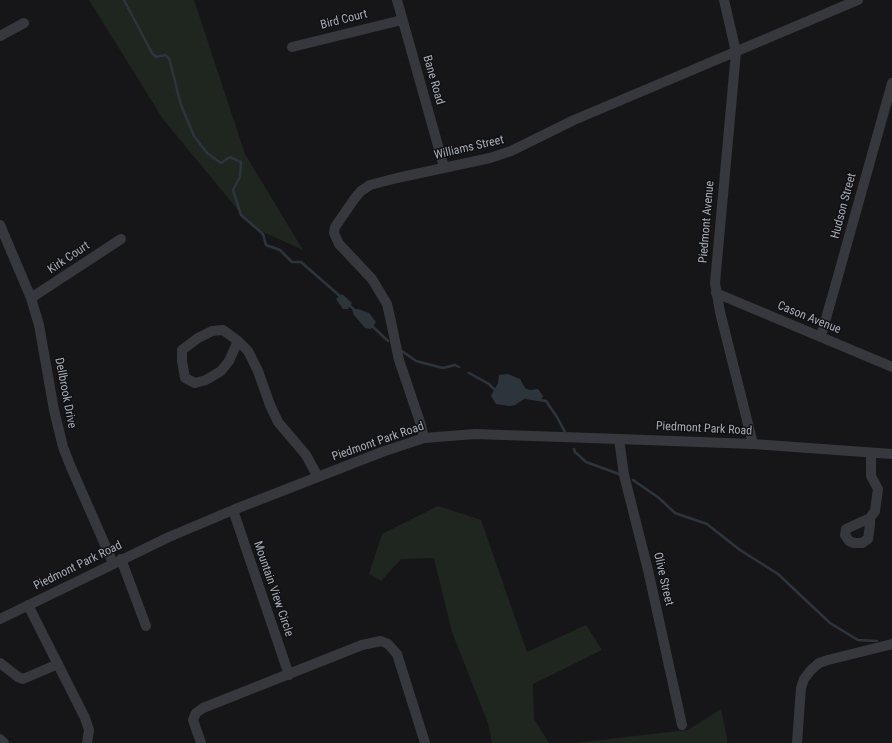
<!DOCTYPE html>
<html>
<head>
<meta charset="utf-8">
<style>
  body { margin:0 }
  canvas { display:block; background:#161618 }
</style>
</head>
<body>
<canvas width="892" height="743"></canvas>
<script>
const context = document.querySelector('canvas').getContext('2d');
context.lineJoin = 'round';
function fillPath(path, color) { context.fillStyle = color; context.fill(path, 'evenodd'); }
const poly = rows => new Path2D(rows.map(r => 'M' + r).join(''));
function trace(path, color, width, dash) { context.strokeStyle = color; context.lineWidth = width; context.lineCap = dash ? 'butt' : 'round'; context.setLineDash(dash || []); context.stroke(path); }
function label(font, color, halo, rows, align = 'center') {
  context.font = font + ' "Roboto Condensed",sans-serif'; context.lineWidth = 3; context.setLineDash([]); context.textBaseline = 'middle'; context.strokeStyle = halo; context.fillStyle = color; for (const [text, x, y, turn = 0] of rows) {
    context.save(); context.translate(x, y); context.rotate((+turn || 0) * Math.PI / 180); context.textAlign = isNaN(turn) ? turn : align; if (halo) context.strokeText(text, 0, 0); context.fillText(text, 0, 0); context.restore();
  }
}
const green = poly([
  [89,0,194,0,245,154,303,250,252,227,163,119],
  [438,506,481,520,527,652,586,625,602,650,533,684,534,719,549,743,492,743,488,723,452,632,434,558,401,559,381,581,369,574,382,534],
  [721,709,727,738,727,743,574,743,688,730]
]);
const water = poly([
  [342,294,352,303,348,309,343,309,336,299],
  [358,309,369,313,376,322,371,329,365,328,354,315,352,310],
  [508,374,520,379,525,388,530,390,538,389,543,396,542,398,540,400,530,398,524,399,515,405,510,406,496,404,491,396,498,383,499,375]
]);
const stream = poly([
  [124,0,152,53,156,57,165,55,169,58,181,105,194,136,207,153,221,163,230,157,241,162,240,177,233,190,241,215,263,234,266,245,280,250,292,262,301,262,341,297],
  [349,305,357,312],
  [371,325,388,341],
  [402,351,416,361,443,368,455,365,459,367],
  [469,373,489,384,496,391],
  [527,398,546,401,557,417,565,432],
  [574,449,575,452,586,462,619,474],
  [633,480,659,498,675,513,707,524,740,550,778,574,830,623,858,640,877,641]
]);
const minor = poly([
  [397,0,444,167],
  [724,0,736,52,715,283,720,312,753,444],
  [0,36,24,23],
  [292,47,402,20],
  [0,225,31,298,39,325,54,410,63,447,70,465,113,563],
  [716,293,892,367],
  [31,298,121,239],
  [821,336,838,276,892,83],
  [238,341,229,361,221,371,206,380,195,383,185,378,182,361,182,350,198,338,212,331,223,330,238,341,248,351,258,371,270,405,278,422,306,455,318,477],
  [424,438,421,425,399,360,390,317,387,304,372,279,339,244,334,233,335,227,355,198,361,191,370,185,397,178,490,158,511,151,574,120,858,0],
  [619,439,624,475,648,570,682,725],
  [233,510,289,675],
  [870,518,870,525,868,539,862,543,854,543,849,541,845,535,846,529,870,518,875,511,878,489,871,476,871,453],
  [121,559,146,626],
  [28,605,85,718,89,730,87,743],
  [0,619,169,537,233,510,382,452,424,438,475,434,619,439,753,444,892,454],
  [0,663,18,677,23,679,58,664],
  [0,739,4,743],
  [201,743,193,720,196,713,203,708,362,645,381,641,388,644,397,654,425,743],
  [797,743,801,688,804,679,811,670,819,663,828,660,892,644]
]);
const streetNames = [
  ["Bird Court",344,20,-14],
  ["Bane Road",433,80,74],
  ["Williams Street",469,148,-13],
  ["Hudson Street",844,206,-75],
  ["Piedmont Avenue",707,222,-85],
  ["Kirk Court",69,258,-34],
  ["Cason Avenue",809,318,22],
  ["Dellbrook Drive",65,393,79],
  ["Piedmont Park Road",704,429,3],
  ["Piedmont Park Road",378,442,-19],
  ["Piedmont Park Road",78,566,-26],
  ["Olive Street",663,579,77],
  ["Mountain View Circle",273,589,71]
];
fillPath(green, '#1e261f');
fillPath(water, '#2c353c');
trace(stream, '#2c353c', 2.5);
trace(minor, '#37383d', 10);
label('12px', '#a8adb8', '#111113', streetNames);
</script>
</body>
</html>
